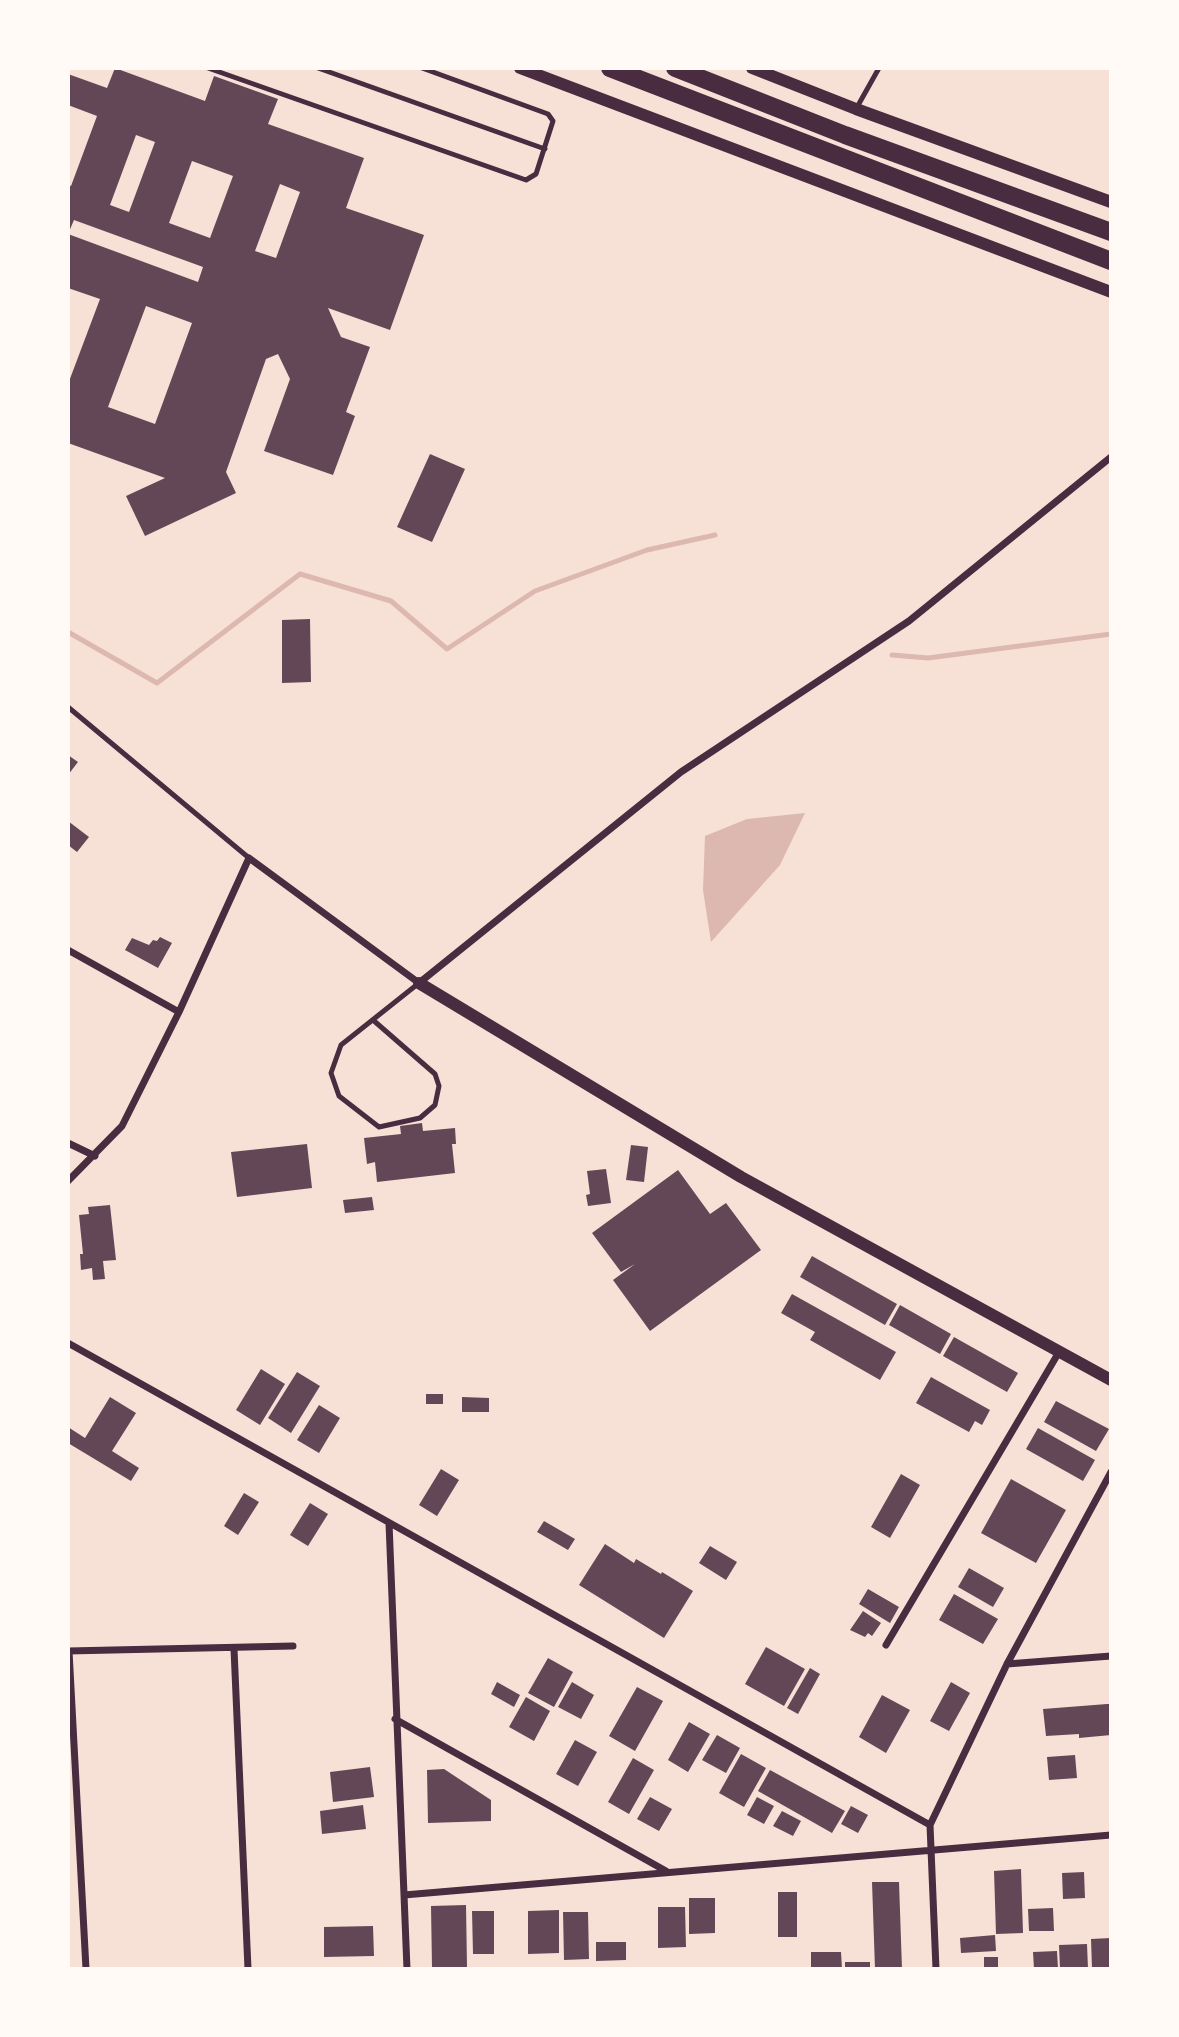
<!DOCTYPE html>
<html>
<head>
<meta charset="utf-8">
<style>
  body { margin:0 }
  #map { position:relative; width:1179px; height:2037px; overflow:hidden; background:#f7e1d7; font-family:Poppins,sans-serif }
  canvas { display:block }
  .frame { position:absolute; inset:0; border:70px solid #fffaf5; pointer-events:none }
</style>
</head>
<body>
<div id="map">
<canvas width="1179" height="2037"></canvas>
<div class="frame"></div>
</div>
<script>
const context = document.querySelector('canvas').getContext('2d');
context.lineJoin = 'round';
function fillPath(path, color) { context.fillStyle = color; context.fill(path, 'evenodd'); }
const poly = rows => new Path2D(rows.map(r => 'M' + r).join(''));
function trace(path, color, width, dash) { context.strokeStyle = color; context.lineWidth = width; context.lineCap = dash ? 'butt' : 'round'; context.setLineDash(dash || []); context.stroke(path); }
const water = poly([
  [805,813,780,865,711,942,703,890,705,836,747,819]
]);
const stream = poly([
  [68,632,157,683,300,574,391,601,447,649,535,591,647,550,715,535],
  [892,655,928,658,1111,634]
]);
const building = poly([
  [115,68,205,101,214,76,278,99,268,124,364,158,346,208,424,235,390,330,328,308,341,337,370,347,346,412,355,416,333,475,264,451,290,379,278,354,266,359,226,472,236,493,145,536,126,496,165,478,68,443,68,384,100,299,68,288,68,234,198,282,203,267,74,220,68,234,68,185,71,186,97,116,68,105,68,74,107,88],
  [136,135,155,142,129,212,110,205],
  [192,161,233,176,210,238,169,223],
  [280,184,300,192,276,258,255,251],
  [146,306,192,323,155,424,108,407],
  [430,454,465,469,432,542,397,527],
  [310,619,311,682,282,683,282,620],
  [68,755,78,762,68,775],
  [68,821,89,837,77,852,68,845],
  [160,937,172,943,158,968,125,950,132,938,149,945,153,940,157,941],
  [422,1123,423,1131,455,1128,456,1144,452,1144,455,1173,377,1182,375,1162,367,1164,364,1138,401,1134,400,1126],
  [307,1144,312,1188,237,1197,231,1152],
  [631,1145,648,1147,644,1182,626,1180],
  [606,1169,611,1203,588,1206,586,1195,590,1194,587,1171],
  [678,1170,710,1214,726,1203,761,1250,650,1331,613,1280,635,1264,621,1272,592,1233],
  [372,1197,374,1210,345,1213,343,1200],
  [110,1205,116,1260,103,1261,105,1279,93,1280,92,1268,81,1270,80,1254,83,1254,79,1215,89,1214,88,1207],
  [812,1256,897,1304,885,1325,800,1277],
  [792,1294,896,1352,880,1380,810,1340,815,1332,781,1313],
  [900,1305,951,1334,940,1354,889,1325],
  [954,1337,1018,1373,1007,1392,943,1356],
  [261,1369,285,1384,260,1425,236,1410],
  [297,1372,320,1386,291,1433,268,1418],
  [931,1377,990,1410,982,1425,975,1421,969,1432,916,1403],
  [426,1394,443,1394,443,1404,426,1404],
  [110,1397,136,1413,112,1451,139,1468,131,1481,68,1443,68,1427,85,1438],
  [462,1397,489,1398,489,1412,462,1412],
  [1056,1401,1109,1429,1096,1451,1044,1422],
  [319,1405,340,1418,319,1453,297,1440],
  [1038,1428,1095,1460,1083,1481,1026,1449],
  [441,1469,459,1480,437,1516,419,1505],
  [901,1474,920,1485,890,1538,871,1527],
  [1011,1479,1066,1510,1036,1563,981,1533],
  [244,1493,259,1502,238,1535,224,1526],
  [310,1503,328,1514,308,1546,290,1535],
  [544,1521,575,1539,568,1550,537,1532],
  [605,1544,634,1563,636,1559,661,1574,662,1572,693,1591,664,1638,579,1585],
  [710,1546,737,1562,726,1580,699,1563],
  [969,1568,1004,1588,993,1607,958,1587],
  [868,1589,899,1607,890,1623,859,1604],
  [954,1594,998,1619,983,1644,939,1620],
  [863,1611,881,1623,872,1636,868,1633,865,1637,850,1630],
  [766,1647,805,1669,784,1706,745,1684],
  [548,1658,573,1672,554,1707,528,1693],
  [810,1668,820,1674,798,1714,787,1708],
  [497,1682,520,1695,514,1707,491,1694],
  [572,1682,594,1695,581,1719,558,1707],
  [951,1682,970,1693,949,1731,930,1721],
  [637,1687,663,1701,635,1751,609,1736],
  [882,1695,910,1710,886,1753,859,1737],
  [526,1697,550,1711,534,1741,509,1727],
  [1107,1704,1111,1704,1111,1735,1079,1738,1079,1734,1046,1736,1043,1709],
  [689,1722,710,1734,688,1772,668,1760],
  [717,1735,740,1748,726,1773,702,1760],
  [575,1740,597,1752,578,1786,556,1774],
  [741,1754,766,1768,744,1807,719,1793],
  [1075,1755,1077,1778,1049,1780,1047,1757],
  [633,1758,654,1770,629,1814,608,1802],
  [370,1767,374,1797,333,1802,330,1772],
  [444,1769,491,1800,491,1821,428,1823,427,1770],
  [770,1770,845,1811,832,1833,758,1791],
  [650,1797,672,1809,659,1831,637,1819],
  [757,1797,774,1806,764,1824,747,1815],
  [363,1805,366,1829,322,1834,320,1811],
  [851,1806,868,1815,858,1833,841,1824],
  [782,1811,801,1821,793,1836,773,1826],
  [1021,1869,1023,1933,996,1934,994,1871],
  [1084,1872,1085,1898,1063,1899,1062,1873],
  [872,1882,899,1882,902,1969,875,1969],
  [778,1892,797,1892,797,1937,778,1937],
  [689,1898,715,1898,715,1933,689,1934],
  [466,1905,467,1967,432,1968,431,1906],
  [658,1907,685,1907,686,1947,658,1948],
  [1053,1908,1054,1931,1029,1931,1028,1909],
  [559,1910,559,1953,528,1954,528,1911],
  [472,1911,494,1911,494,1954,473,1954],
  [563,1912,588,1912,589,1959,564,1960],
  [373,1926,374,1956,324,1957,324,1927],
  [995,1935,996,1951,961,1953,960,1938],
  [1111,1938,1111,1969,1092,1969,1091,1939],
  [596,1942,626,1942,626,1960,596,1961],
  [1087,1944,1088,1969,1060,1969,1059,1945],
  [1057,1951,1058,1969,1034,1969,1033,1952],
  [811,1952,841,1952,842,1969,811,1969],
  [984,1957,998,1957,998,1969,984,1969],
  [845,1962,870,1962,870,1969,845,1969]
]);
const service = poly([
  [208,68,526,180,536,174,553,121,548,114,422,68],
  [318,68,545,149],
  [856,109,879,68],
  [68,707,249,858],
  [373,1020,435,1074,439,1086,435,1105,420,1118,379,1127,339,1096,331,1073,341,1045,419,983]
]);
const minor = poly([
  [68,950,179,1012],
  [68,1143,95,1156],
  [68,1181,122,1126,179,1012,249,858,419,983,681,772,909,621,1111,457],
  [68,1343,930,1825],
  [389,1523,407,1969],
  [886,1645,1059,1352],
  [234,1649,248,1969],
  [68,1651,293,1646],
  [69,1651,86,1969],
  [1007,1664,1111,1656],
  [395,1719,666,1871],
  [404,1895,1111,1835],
  [936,1969,930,1825,1007,1664,1111,1472]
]);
const tertiary = poly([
  [520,68,1111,292],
  [752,68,856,109,1111,202],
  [419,983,741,1177,1111,1380]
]);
const trunk = poly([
  [610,68,1111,261],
  [675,68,845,135,1111,232]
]);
fillPath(water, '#dcb8b0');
trace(stream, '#dcb8b0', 5);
fillPath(building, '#644757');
trace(service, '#4a2c40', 5);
trace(minor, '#4a2c40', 7);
trace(tertiary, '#4a2c40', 12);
trace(trunk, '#4a2c40', 18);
</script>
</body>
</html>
